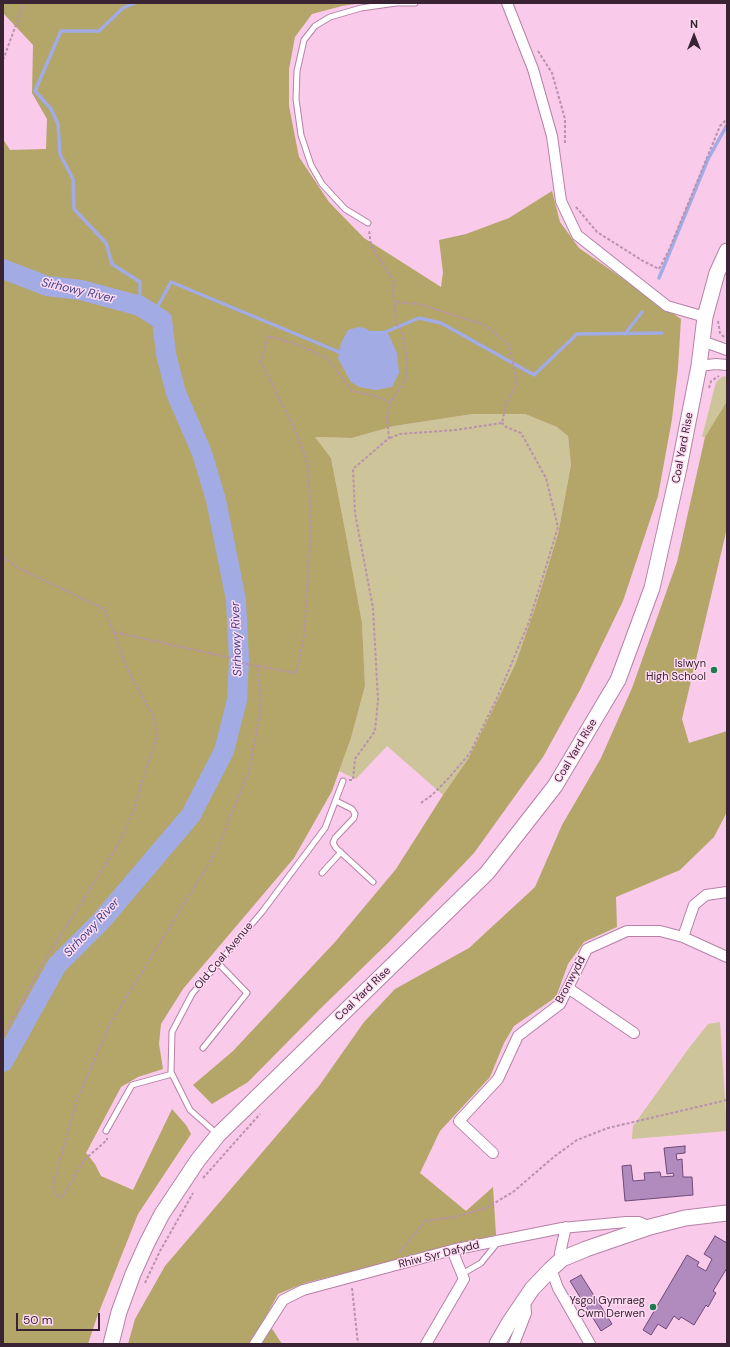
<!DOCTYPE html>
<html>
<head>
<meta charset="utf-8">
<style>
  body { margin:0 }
  #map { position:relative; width:730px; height:1347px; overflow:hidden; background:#f9caea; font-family:"DM Sans",sans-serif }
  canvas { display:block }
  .frame { position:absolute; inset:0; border:4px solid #3a2433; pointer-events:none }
  .north { position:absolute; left:674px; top:16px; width:40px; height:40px; -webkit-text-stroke:3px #ffdbf3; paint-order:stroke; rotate:0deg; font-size:11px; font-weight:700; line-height:16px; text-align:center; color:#3a2433 }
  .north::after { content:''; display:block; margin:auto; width:14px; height:18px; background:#3a2433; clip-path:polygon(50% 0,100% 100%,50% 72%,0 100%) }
  .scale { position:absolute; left:16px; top:1313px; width:84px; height:18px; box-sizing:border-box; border:2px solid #3a2433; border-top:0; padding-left:5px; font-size:12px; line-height:14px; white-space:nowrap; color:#3a2433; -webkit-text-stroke:3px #ffdbf3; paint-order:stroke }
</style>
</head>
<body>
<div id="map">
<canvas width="730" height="1347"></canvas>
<div class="frame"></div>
<div class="north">N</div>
<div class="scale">50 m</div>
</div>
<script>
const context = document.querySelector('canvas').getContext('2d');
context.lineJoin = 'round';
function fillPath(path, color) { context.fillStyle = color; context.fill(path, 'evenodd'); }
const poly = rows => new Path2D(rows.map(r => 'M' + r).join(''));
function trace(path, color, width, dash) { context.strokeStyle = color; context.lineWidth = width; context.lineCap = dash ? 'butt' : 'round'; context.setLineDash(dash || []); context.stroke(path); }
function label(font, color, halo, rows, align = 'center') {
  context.font = font + ' "DM Sans",sans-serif'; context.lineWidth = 3; context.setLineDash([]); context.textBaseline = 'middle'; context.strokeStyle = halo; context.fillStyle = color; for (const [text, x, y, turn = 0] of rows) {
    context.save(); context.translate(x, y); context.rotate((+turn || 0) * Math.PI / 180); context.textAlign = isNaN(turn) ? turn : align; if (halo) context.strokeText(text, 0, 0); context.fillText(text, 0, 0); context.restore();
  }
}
const green = poly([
  [727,376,727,403,705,437,702,437,716,382,722,377],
  [473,414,525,414,557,427,568,436,571,465,558,534,535,608,515,665,468,759,443,795,387,746,356,779,339,771,351,738,365,686,362,623,346,535,331,458,315,437,352,438,394,426],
  [720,1022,727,1131,632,1139,633,1126,689,1048,708,1024]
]);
const forest = poly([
  [3,3,362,3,342,6,312,14,295,37,289,69,289,106,299,157,329,202,364,238,441,287,443,272,439,240,466,234,509,218,552,191,560,222,579,248,681,319,678,368,672,419,658,496,623,601,580,690,543,757,474,853,389,942,321,1008,248,1082,212,1104,193,1085,233,1051,335,942,396,869,443,795,468,759,515,665,535,608,558,534,571,465,568,436,557,427,525,414,473,414,394,426,352,438,315,437,331,458,346,535,362,623,365,686,351,738,332,791,294,858,183,989,161,1024,159,1044,163,1069,138,1077,121,1087,86,1153,95,1164,101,1176,133,1190,172,1109,186,1125,191,1134,138,1214,97,1317,88,1344,3,1344,3,139,10,150,46,149,47,119,32,93,33,45,3,13],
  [726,403,727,403,727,528,682,719,689,743,727,731,727,812,714,837,680,870,616,897,617,927,584,942,568,964,556,997,514,1026,504,1043,490,1077,440,1131,420,1173,466,1211,493,1187,496,1235,305,1283,278,1294,265,1318,282,1344,128,1344,135,1319,165,1266,319,1086,364,1022,395,989,469,948,535,887,562,825,601,758,632,688,677,562,705,437]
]);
const water = poly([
  [358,327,365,328,370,331,387,331,397,353,399,373,392,387,376,390,359,387,351,382,338,359,341,343,348,330]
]);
const stream = poly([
  [135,3,123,8,99,31,61,31,35,91,51,109,58,124,60,154,73,179,74,209,106,243,112,264,140,282,140,306],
  [659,278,708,159,727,125],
  [153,315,171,282,339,352,343,351],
  [383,333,419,318,441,323,534,375,577,334,662,333],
  [625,334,642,312]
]);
const river = poly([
  [3,269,47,286,81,290,140,306,162,320,166,354,176,393,202,453,216,500,236,600,239,660,237,700,224,751,191,815,101,921,57,965,3,1062]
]);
const building = poly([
  [685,1146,685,1153,676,1154,677,1160,682,1159,683,1177,692,1177,693,1195,625,1201,622,1166,631,1165,633,1181,645,1180,644,1173,660,1172,661,1177,674,1176,673,1173,667,1174,664,1148,685,1146],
  [715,1236,727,1243,727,1268,713,1291,716,1293,708,1307,706,1305,694,1325,681,1317,679,1320,674,1316,666,1329,658,1324,651,1335,643,1330,687,1255,699,1262,697,1266,706,1271,712,1259,704,1254,715,1236],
  [581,1275,612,1324,601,1331,570,1281,581,1275]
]);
const path = poly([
  [538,51,552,73,565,119,565,145],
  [3,60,24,3],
  [576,207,597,232,643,261,659,269,669,250,720,126,727,119],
  [718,321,720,333,724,337],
  [709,388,711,381,719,376],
  [390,438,400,434,455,430,502,423,506,404,517,382,509,345,485,325,419,304,394,302],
  [3,557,16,567,104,609,114,632,231,658,250,665,258,666,261,708,249,771,217,850,110,1024,77,1100,53,1185,55,1195,62,1197,84,1160,107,1140,107,1138],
  [258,666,296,673,304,637,310,544,310,504,308,463,294,428,261,362,268,336,296,344,327,358,352,391,375,396,390,402,406,380,407,358,402,331,396,323,393,293,394,281,371,246,369,230],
  [349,780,353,780,355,759,375,731,378,700,373,608,355,513,353,469,389,438,387,418,390,402],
  [421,803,432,795,447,780,470,753,497,698,529,622,558,527,546,478,521,433,506,427,502,423],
  [3,1036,46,958,118,845,135,807,147,765,158,736,153,716,125,665,114,632],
  [203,1178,260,1114],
  [399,1253,425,1221,455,1217,486,1208,513,1192,555,1156,577,1140,608,1128,727,1100],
  [145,1283,160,1251,193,1193],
  [352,1288,358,1344]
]);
const lane = poly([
  [368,223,345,209,322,184,311,165,301,135,296,99,297,71,304,40,315,26,330,17,361,8,396,3,415,3],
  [336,801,352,809,355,814,354,818,335,838,333,843,336,848,373,882],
  [322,873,341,852],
  [203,1048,247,993,218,963],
  [106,1131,132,1085,172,1074],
  [216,1133,190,1110,171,1072,172,1032,192,994,262,912,325,828,343,781],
  [462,1274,481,1263,498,1242]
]);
const street = poly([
  [507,3,533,69,552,136,561,201,577,235,667,306,705,317],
  [702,341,727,350],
  [699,366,716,364,727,365],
  [683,937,694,905,706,895,727,892],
  [568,988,634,1033],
  [493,1153,459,1121,498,1079,518,1036,560,1004,587,949,627,931,660,931,683,937,727,957],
  [562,1259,560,1253,566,1227],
  [551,1269,558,1288,590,1344],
  [255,1344,283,1300,303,1290,452,1250,562,1228,626,1222,639,1222,650,1227],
  [426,1344,464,1279,452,1250],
  [514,1344,526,1313,525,1299]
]);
const secondary = poly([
  [111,1344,119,1312,133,1274,147,1243,162,1214,198,1160,218,1135,487,873,555,786,618,680,652,588,679,468,699,366,705,317,717,273,727,251],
  [497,1344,509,1323,532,1289,551,1269,562,1259,586,1249,650,1227,685,1218,727,1213]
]);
const markers = [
  [714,670,4,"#207a4f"],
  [653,1307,4,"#207a4f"]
];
const streetNames = [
  ["Coal Yard Rise",683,448,-79],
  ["Coal Yard Rise",576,751,-59],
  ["Old Coal Avenue",224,956,-50],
  ["Bronwydd",571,980,-62],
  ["Coal Yard Rise",363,994,-44],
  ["Rhiw Syr Dafydd",439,1255,-14]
];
const poiNames = [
  ["Islwyn",706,664],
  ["High School",706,677],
  ["Ysgol Gymraeg",645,1301],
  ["Cwm Derwen",645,1314]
];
const waterNames = [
  ["Sirhowy River",78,291,13],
  ["Sirhowy River",237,639,-92],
  ["Sirhowy River",92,928,-47]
];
fillPath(green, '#cdc499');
fillPath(forest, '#b3a668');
fillPath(water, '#a3abe5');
trace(stream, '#a3abe5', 3.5);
trace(river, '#a3abe5', 20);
fillPath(building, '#b18bbd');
trace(building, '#6d4a78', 1);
trace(lane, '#b781a7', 7);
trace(street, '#b781a7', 12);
trace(secondary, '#b781a7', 17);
trace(path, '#b992ad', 2, [3, 2]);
trace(lane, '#fff', 5);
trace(street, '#fff', 10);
trace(secondary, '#fff', 15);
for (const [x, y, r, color] of markers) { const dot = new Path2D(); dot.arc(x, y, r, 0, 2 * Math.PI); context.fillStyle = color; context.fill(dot); trace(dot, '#ffdbf3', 1.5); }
label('11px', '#3a2433', '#ffdbf3', streetNames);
label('11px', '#3a2433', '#ffdbf3', poiNames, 'right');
label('italic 12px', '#3f4388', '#ffdbf3', waterNames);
</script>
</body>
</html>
